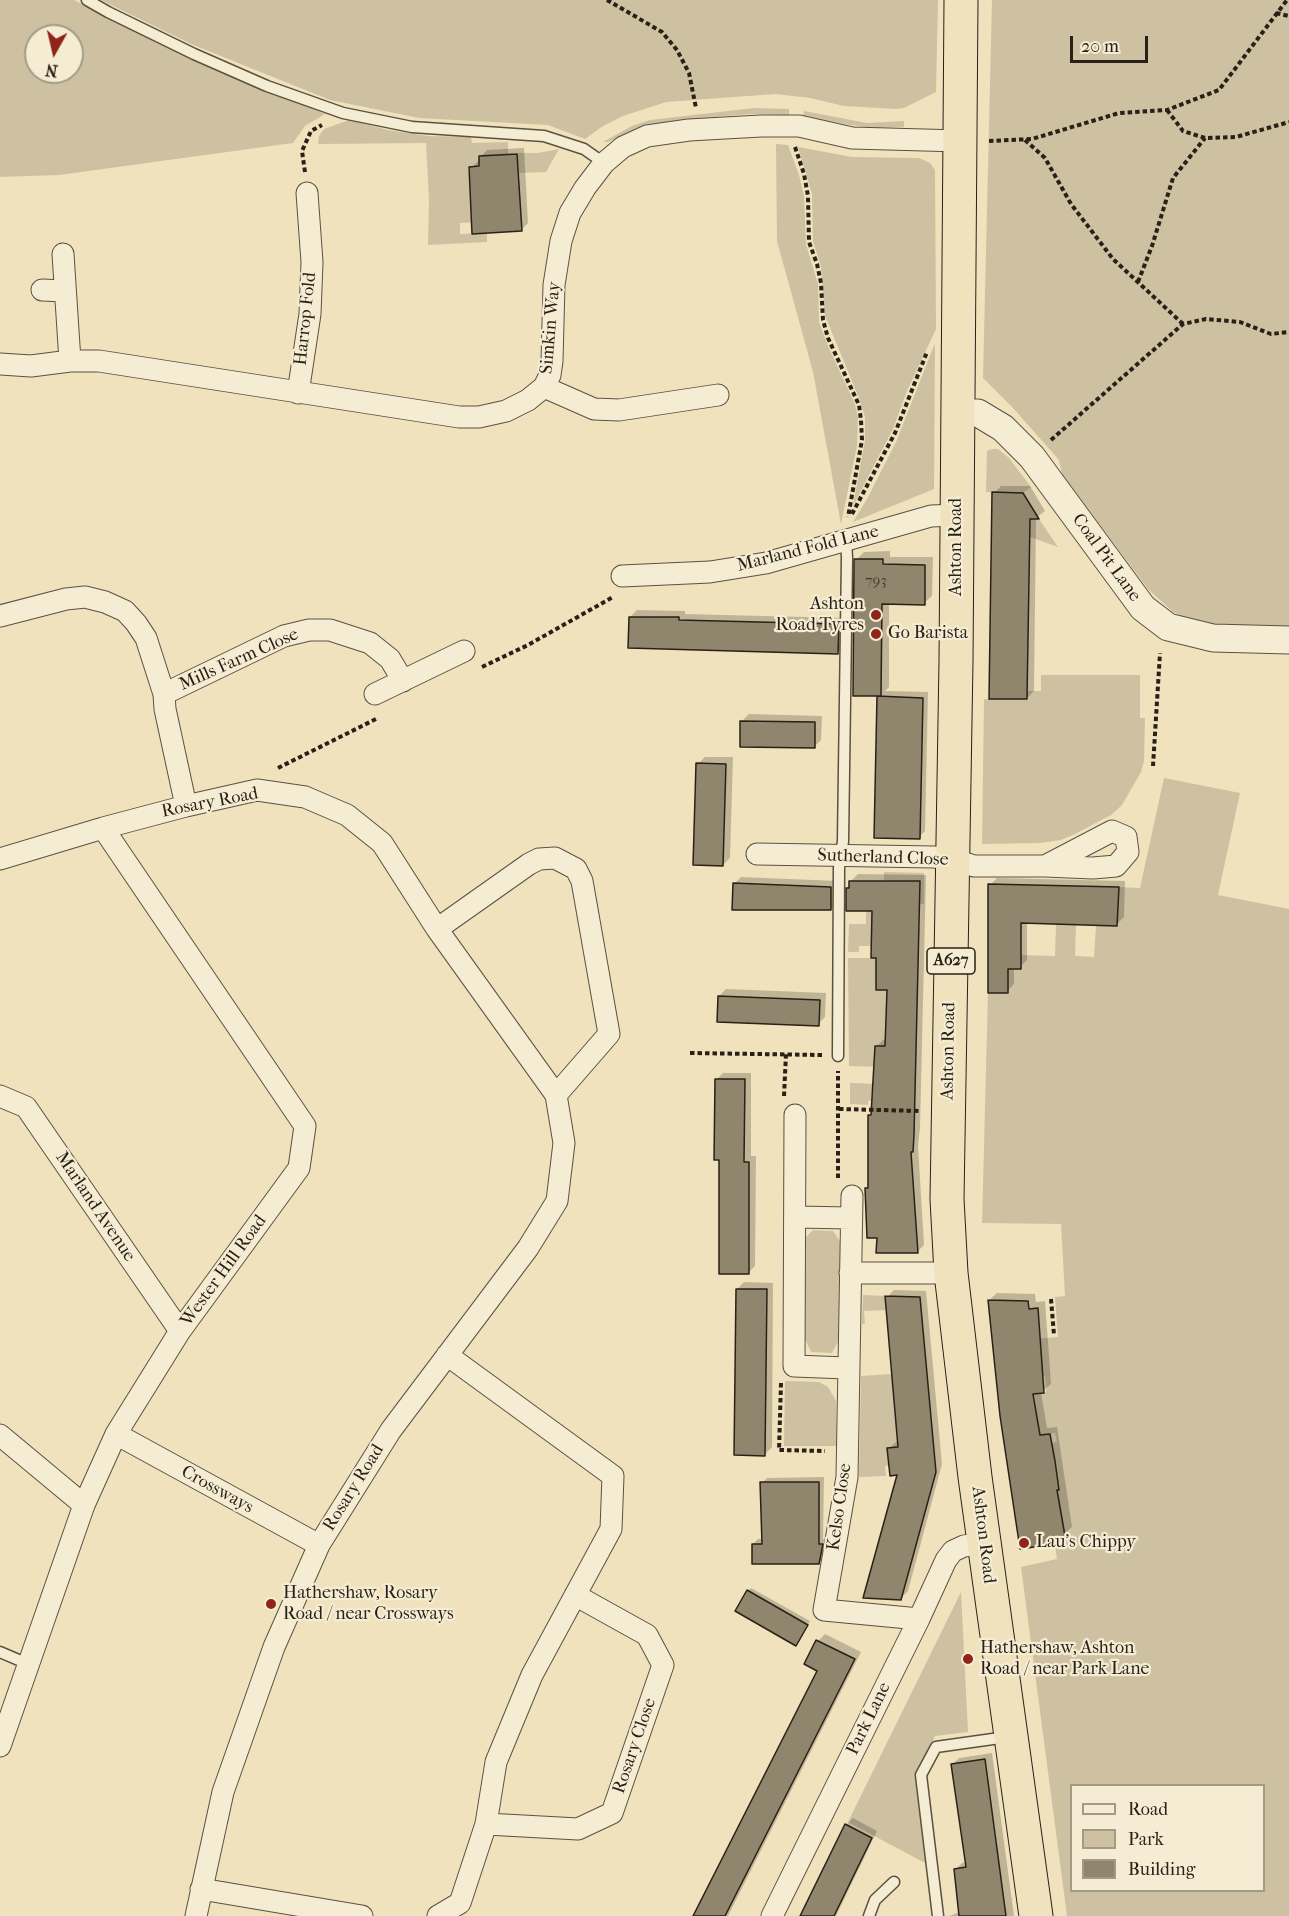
<!DOCTYPE html>
<html>
<head>
<meta charset="utf-8">
<style>
  body { margin:0 }
  #map { position:relative; width:1289px; height:1916px; overflow:hidden; background:#f0e2bd; font-family:"IM FELL French Canon",serif }
  canvas { display:block }
  .legend { position:absolute; left:1070px; top:1784px; width:195px; height:108px; box-sizing:border-box; background:#f5ecd4; border:2px solid #a39b88; margin:0; padding:8px 10px; list-style:none; font-size:18px; color:#292117 }
  .legend li { display:flex; align-items:center; gap:12px; height:30px }
  .legend b { width:30px; border:2px solid #a39b88 }
  .north { position:absolute; left:24px; top:24px; width:60px; height:60px; box-sizing:border-box; background:#f5ecd4; border:2px solid #a39b88; border-radius:50%; rotate:188deg; font-size:16px; font-weight:700; line-height:24px; text-align:center; color:#292117 }
  .north::after { content:''; display:block; margin:auto; width:21px; height:27px; background:#8f2418; clip-path:polygon(50% 0,100% 100%,50% 72%,0 100%) }
  .scale { position:absolute; left:1070px; top:36px; width:78px; height:27px; box-sizing:border-box; border:3px solid #292117; border-top:0; padding-left:8px; font-size:18px; line-height:21px; white-space:nowrap; color:#292117; -webkit-text-stroke:4px #f5ecd4; paint-order:stroke }
</style>
</head>
<body>
<div id="map">
<canvas width="1289" height="1916"></canvas>
<ul class="legend">
<li><b style="height:8px;background:#f5ecd4"></b>Road</li>
<li><b style="height:16px;background:#cec1a1"></b>Park</li>
<li><b style="height:16px;background:#90856d"></b>Building</li>
</ul>
<div class="north">N</div>
<div class="scale">20 m</div>
</div>
<script>
const context = document.querySelector('canvas').getContext('2d');
context.lineJoin = 'round';
function fillPath(path, color) { context.fillStyle = color; context.fill(path, 'evenodd'); }
const poly = rows => new Path2D(rows.map(r => 'M' + r).join(''));
function trace(path, color, width, dash) { context.strokeStyle = color; context.lineWidth = width; context.lineCap = dash ? 'butt' : 'round'; context.setLineDash(dash || []); context.stroke(path); }
function label(font, color, halo, rows, align = 'center') {
  context.font = font + ' "IM FELL French Canon",serif'; context.lineWidth = 4.5; context.setLineDash([]); context.textBaseline = 'middle'; context.strokeStyle = halo; context.fillStyle = color; for (const [text, x, y, turn = 0] of rows) {
    context.save(); context.translate(x, y); context.rotate((+turn || 0) * Math.PI / 180); context.textAlign = isNaN(turn) ? turn : align; if (halo) context.strokeText(text, 0, 0); context.fillText(text, 0, 0); context.restore();
  }
}
const green = poly([
  [0,0,74,0,190,57,325,114,305,126,293,143,59,175,0,177],
  [36,36,72,36,72,72,36,72],
  [101,0,938,0,936,92,904,108,896,109,844,106,810,98,775,94,666,102,623,116,603,126,585,139,548,125,419,118,330,100,191,44],
  [992,0,1289,0,1289,627,1226,626,1197,623,1173,612,1148,589,1062,474,1059,460,1013,408,983,378],
  [754,108,789,109,789,115,750,114,681,120,652,124,608,142,603,142,632,126,650,120],
  [804,111,867,123,904,121,904,127,875,128,850,125,803,116],
  [349,120,388,130,428,136,471,137,472,143,508,142,508,154,479,156,479,166,470,167,468,170,482,222,460,223,460,234,487,233,487,242,428,245,429,199,426,143,318,144,319,136,324,129],
  [776,144,788,145,799,175,804,196,806,244,818,284,819,322,828,346,855,404,858,417,857,446,841,524,813,372,777,241],
  [798,147,852,157,919,158,930,163,935,170,936,329,907,391,893,429,853,506,865,440,865,417,859,398,825,316,821,267,813,241,812,194],
  [559,149,546,172,519,173,517,153,538,153],
  [935,343,934,489,853,522,867,499,896,442],
  [992,449,998,449,1009,458,1031,487,1023,493,986,492,987,451],
  [1030,519,1039,519,1058,547,1030,537],
  [1041,675,1140,675,1140,718,1145,718,1144,761,1141,772,1122,805,1111,815,1075,834,1061,840,1040,843,982,844,984,699,1027,699,1027,691,1041,691],
  [1164,778,1240,793,1218,895,1289,909,1289,1916,1067,1916,1021,1567,1057,1559,1054,1538,1065,1536,1047,1492,1059,1490,1055,1461,1053,1451,1041,1453,1040,1446,1057,1442,1055,1433,1040,1435,1034,1394,1046,1392,1045,1376,1034,1377,1030,1339,1058,1337,1055,1297,1065,1296,1061,1224,982,1223,988,993,1008,993,1008,969,1021,955,1055,956,1056,924,1076,924,1075,956,1094,957,1096,925,1117,926,1119,887,1140,888],
  [1072,1786,1264,1786,1264,1890,1072,1890],
  [884,872,924,873,924,904,919,904,919,881,884,881],
  [866,904,889,904,888,946,859,946,859,952,848,952,849,924,866,924],
  [848,958,888,958,876,980,876,990,887,990,885,1045,875,1046,875,1056,883,1067,849,1066],
  [850,1083,883,1084,883,1092,872,1092,871,1101,868,1101,868,1105,850,1104],
  [813,1230,833,1231,842,1244,839,1340,832,1353,811,1352,804,1337,805,1238],
  [863,1295,885,1296,887,1310,864,1311,865,1324,862,1324],
  [892,1374,900,1465,885,1466,886,1476,859,1477,861,1376],
  [785,1381,819,1382,828,1387,836,1401,837,1446,784,1446],
  [961,1592,968,1732,935,1736,915,1777,927,1864,848,1822]
]);
const shadow = poly([
  [524,148,528,223,521,230,471,168,478,161,480,160,480,157,487,150],
  [1001,486,1030,486,1045,511,1036,518,1034,691,1027,698,994,493],
  [890,551,890,557,933,557,932,596,924,603,889,603,889,687,885,691,928,692,925,831,919,837,878,697,880,695,856,560,864,552],
  [637,610,685,611,685,614,845,618,845,645,838,652,630,617],
  [749,714,822,716,821,740,814,747,742,721],
  [705,757,733,757,730,858,723,865,698,764],
  [858,874,926,875,920,1127,918,1146,924,1245,917,1252,878,1236,866,1188,869,1185,870,1116,873,1113,876,1047,883,1040,887,1040,889,989,878,956,873,910,848,888,851,886,851,881],
  [741,877,838,881,838,902,831,909,734,884],
  [997,878,1125,881,1124,917,1117,924,1027,921,1027,960,1020,967,1014,967,1014,984,1007,991,990,885],
  [726,989,826,993,825,1017,818,1024,719,996],
  [723,1073,751,1073,751,1156,756,1156,755,1266,748,1273,721,1158,716,1080],
  [744,1282,773,1283,772,1447,765,1454,737,1289],
  [894,1290,926,1291,942,1464,908,1591,901,1598,900,1473,889,1449,896,1442,899,1441,887,1297],
  [997,1293,1035,1294,1036,1302,1045,1301,1051,1384,1041,1392,1047,1428,1057,1427,1072,1527,1054,1542,989,1300],
  [824,1477,823,1539,827,1539,824,1558,818,1563,753,1544,758,1539,763,1539,762,1483,767,1478],
  [751,1588,810,1621,799,1641,748,1591],
  [825,1634,861,1652,728,1916,695,1916,819,1671,818,1641],
  [992,1753,1014,1916,949,1916,960,1912,955,1870,962,1863,967,1862,952,1765,959,1758],
  [853,1818,877,1831,836,1916,801,1916,846,1825]
]);
const building = poly([
  [517,154,522,231,472,234,469,167,479,166,479,156,517,154],
  [992,492,1023,493,1039,519,1030,519,1027,699,989,699,992,492],
  [854,559,883,559,883,564,925,565,925,605,882,604,881,696,853,696,854,559],
  [629,617,679,617,679,620,839,624,838,654,628,648,629,617],
  [877,696,923,698,920,839,874,838,877,696],
  [740,721,815,722,815,748,740,747,740,721],
  [696,763,726,764,723,866,693,865,696,763],
  [849,881,920,881,914,1135,913,1152,911,1152,918,1253,876,1253,877,1238,867,1238,865,1188,868,1188,868,1115,871,1115,875,1046,885,1046,887,990,876,990,876,958,871,958,872,911,846,911,846,888,849,888,849,881],
  [733,883,831,887,831,910,732,910,733,883],
  [988,884,1119,887,1117,926,1021,923,1021,969,1008,969,1008,993,988,993,988,884],
  [718,996,820,1000,819,1026,717,1022,718,996],
  [715,1079,745,1079,744,1162,749,1162,749,1274,719,1274,719,1160,714,1160,715,1079],
  [736,1289,767,1289,765,1456,734,1455,736,1289],
  [885,1296,920,1297,936,1472,901,1600,863,1598,897,1475,890,1476,887,1448,898,1447,885,1296],
  [988,1300,1028,1301,1029,1309,1038,1308,1044,1393,1033,1394,1040,1435,1050,1434,1055,1461,1059,1490,1057,1490,1065,1536,1054,1538,1055,1544,1020,1549,1000,1416,988,1300],
  [760,1482,819,1482,819,1544,823,1544,819,1564,752,1564,752,1544,762,1544,760,1482],
  [747,1590,808,1625,796,1646,735,1611,747,1590],
  [816,1640,855,1659,725,1916,693,1916,817,1671,804,1664,816,1640],
  [985,1759,1006,1916,959,1916,954,1869,966,1867,951,1764,985,1759],
  [845,1824,872,1838,834,1916,800,1916,845,1824]
]);
const path = poly([
  [607,0,662,32,677,50,689,73,696,108],
  [1276,13,1289,16],
  [1167,110,1183,131,1205,138,1236,137,1289,122],
  [1025,140,1045,158,1071,204,1113,259,1183,324],
  [989,141,1032,139,1119,113,1167,110,1219,90,1287,0],
  [795,147,804,174,808,196,809,242,817,264,821,283,823,320,828,338,859,405,861,420,862,440,848,517],
  [305,172,302,151,311,131,322,125],
  [1138,282,1152,246,1173,178,1205,138],
  [1051,440,1183,324,1206,319,1240,322,1271,334,1289,332],
  [852,514,895,433,927,352],
  [482,667,528,645,613,597],
  [1153,766,1160,653],
  [278,768,378,718],
  [690,1053,822,1055],
  [784,1096,786,1054],
  [839,1109,921,1111],
  [838,1178,838,1071],
  [1051,1299,1054,1335],
  [781,1383,779,1450,825,1451]
]);
const service = poly([
  [87,0,108,12,194,54,267,86,343,113,412,127,544,136,584,149,604,163],
  [838,1056,839,868,843,841,847,558,846,540],
  [0,1652,28,1664],
  [869,1916,875,1900,894,1882],
  [938,1916,921,1775,936,1747,1007,1737]
]);
const minor = poly([
  [63,254,70,361],
  [42,290,65,291],
  [0,364,31,366,70,361,99,361,459,417,479,417,506,411,528,400,544,387,550,375,552,361,554,285,561,241,570,213,585,188,604,163,623,147,647,136,689,130,761,126,799,126,852,138,960,141],
  [544,387,594,409,619,410,718,395],
  [298,393,310,314,312,262,307,193],
  [622,576,710,572,766,563,931,516,958,515],
  [0,616,66,599,85,597,105,602,125,611,136,623,146,638,164,694,165,709,186,806],
  [164,694,284,636,309,630,330,630,370,643,390,659,403,681],
  [375,694,464,651],
  [757,854,934,857,952,859,974,866,1045,866,1112,831,1126,837,1128,852,1116,866,1093,868,1045,866],
  [0,859,103,828,186,806,257,790,305,797,347,815,382,843,437,929,556,1095,564,1143,557,1201,528,1248,391,1430,319,1545,274,1647,223,1792,196,1916],
  [437,929,529,864,539,859,555,858,576,869,582,881,609,1034,556,1095],
  [0,1096,26,1107,180,1331],
  [795,1115,794,1366,847,1368],
  [852,1196,847,1477,824,1610,919,1619],
  [795,1217,851,1218],
  [850,1273,951,1273],
  [116,1434,319,1545],
  [0,1435,84,1505],
  [0,1746,84,1505,116,1434,180,1331,299,1168,305,1126,103,828],
  [486,1824,578,1829,612,1813,663,1665,647,1635,575,1595],
  [201,1889,362,1916],
  [438,1916,460,1903,486,1824,496,1762,532,1675,611,1529,613,1476,447,1355],
  [772,1916,919,1619,946,1560,953,1551,964,1546,984,1543]
]);
const tertiary = poly([
  [958,413,978,413,1003,428,1032,457,1143,608,1168,627,1213,638,1289,640]
]);
const trunk = poly([
  [961,0,956,661,947,1199,951,1273,975,1477,1036,1916]
]);
const markers = [
  [876,615,6,"#8f2418"],
  [876,634,6,"#8f2418"],
  [1024,1543,6,"#8f2418"],
  [271,1604,6,"#8f2418"],
  [968,1659,6,"#8f2418"]
];
const numberNames = [
  ["793",876,581]
];
const shields = [
  [951,961,48]
];
const shieldNames = [
  ["A627",951,961]
];
const streetNames = [
  ["Harrop Fold",306,319,-84],
  ["Simkin Way",551,328,-85],
  ["Ashton Road",957,547,-90],
  ["Marland Fold Lane",808,549,-14],
  ["Coal Pit Lane",1106,558,54],
  ["Mills Farm Close",239,660,-24],
  ["Rosary Road",210,803,-11],
  ["Sutherland Close",883,858,2],
  ["Ashton Road",949,1051,-89],
  ["Marland Avenue",95,1207,56],
  ["Wester Hill Road",224,1271,-54],
  ["Rosary Road",354,1488,-58],
  ["Crossways",217,1490,29],
  ["Kelso Close",840,1507,-82],
  ["Ashton Road",983,1535,83],
  ["Park Lane",869,1719,-64],
  ["Rosary Close",635,1746,-71]
];
const poiNames = [
  ["Ashton",864,605,"right"],
  ["Road Tyres",864,626,"right"],
  ["Go Barista",888,634],
  ["Lau's Chippy",1036,1543],
  ["Hathershaw, Rosary",283,1594],
  ["Road / near Crossways",283,1615],
  ["Hathershaw, Ashton",980,1649],
  ["Road / near Park Lane",980,1670]
];
fillPath(green, '#cec1a1');
fillPath(shadow, '#0003');
fillPath(building, '#90856d');
trace(building, '#292117', 1.5);
trace(service, '#5b5140', 13);
trace(minor, '#5b5140', 23);
trace(tertiary, '#5b5140', 29);
trace(trunk, '#292117', 35);
trace(path, '#292117', 4, [4.5, 3]);
trace(service, '#f5ecd4', 10);
trace(minor, '#f5ecd4', 21);
trace(tertiary, '#f5ecd4', 27);
trace(trunk, '#f0e2bd', 33);
for (const [x, y, r, color] of markers) { const dot = new Path2D(); dot.arc(x, y, r, 0, 2 * Math.PI); context.fillStyle = color; context.fill(dot); trace(dot, '#f5ecd4', 2); }
label('15px', '#433a2c', null, numberNames);
for (const [x, y, w] of shields) { const box = new Path2D(); box.roundRect(x - w / 2, y - 13, w, 26, 4.5); context.fillStyle = '#f5ecd4'; context.fill(box); trace(box, '#292117', 1.5); }
label('bold 16px', '#292117', null, shieldNames);
label('18px', '#292117', '#f5ecd4', streetNames);
label('18px', '#292117', '#f5ecd4', poiNames, 'left');
</script>
</body>
</html>
